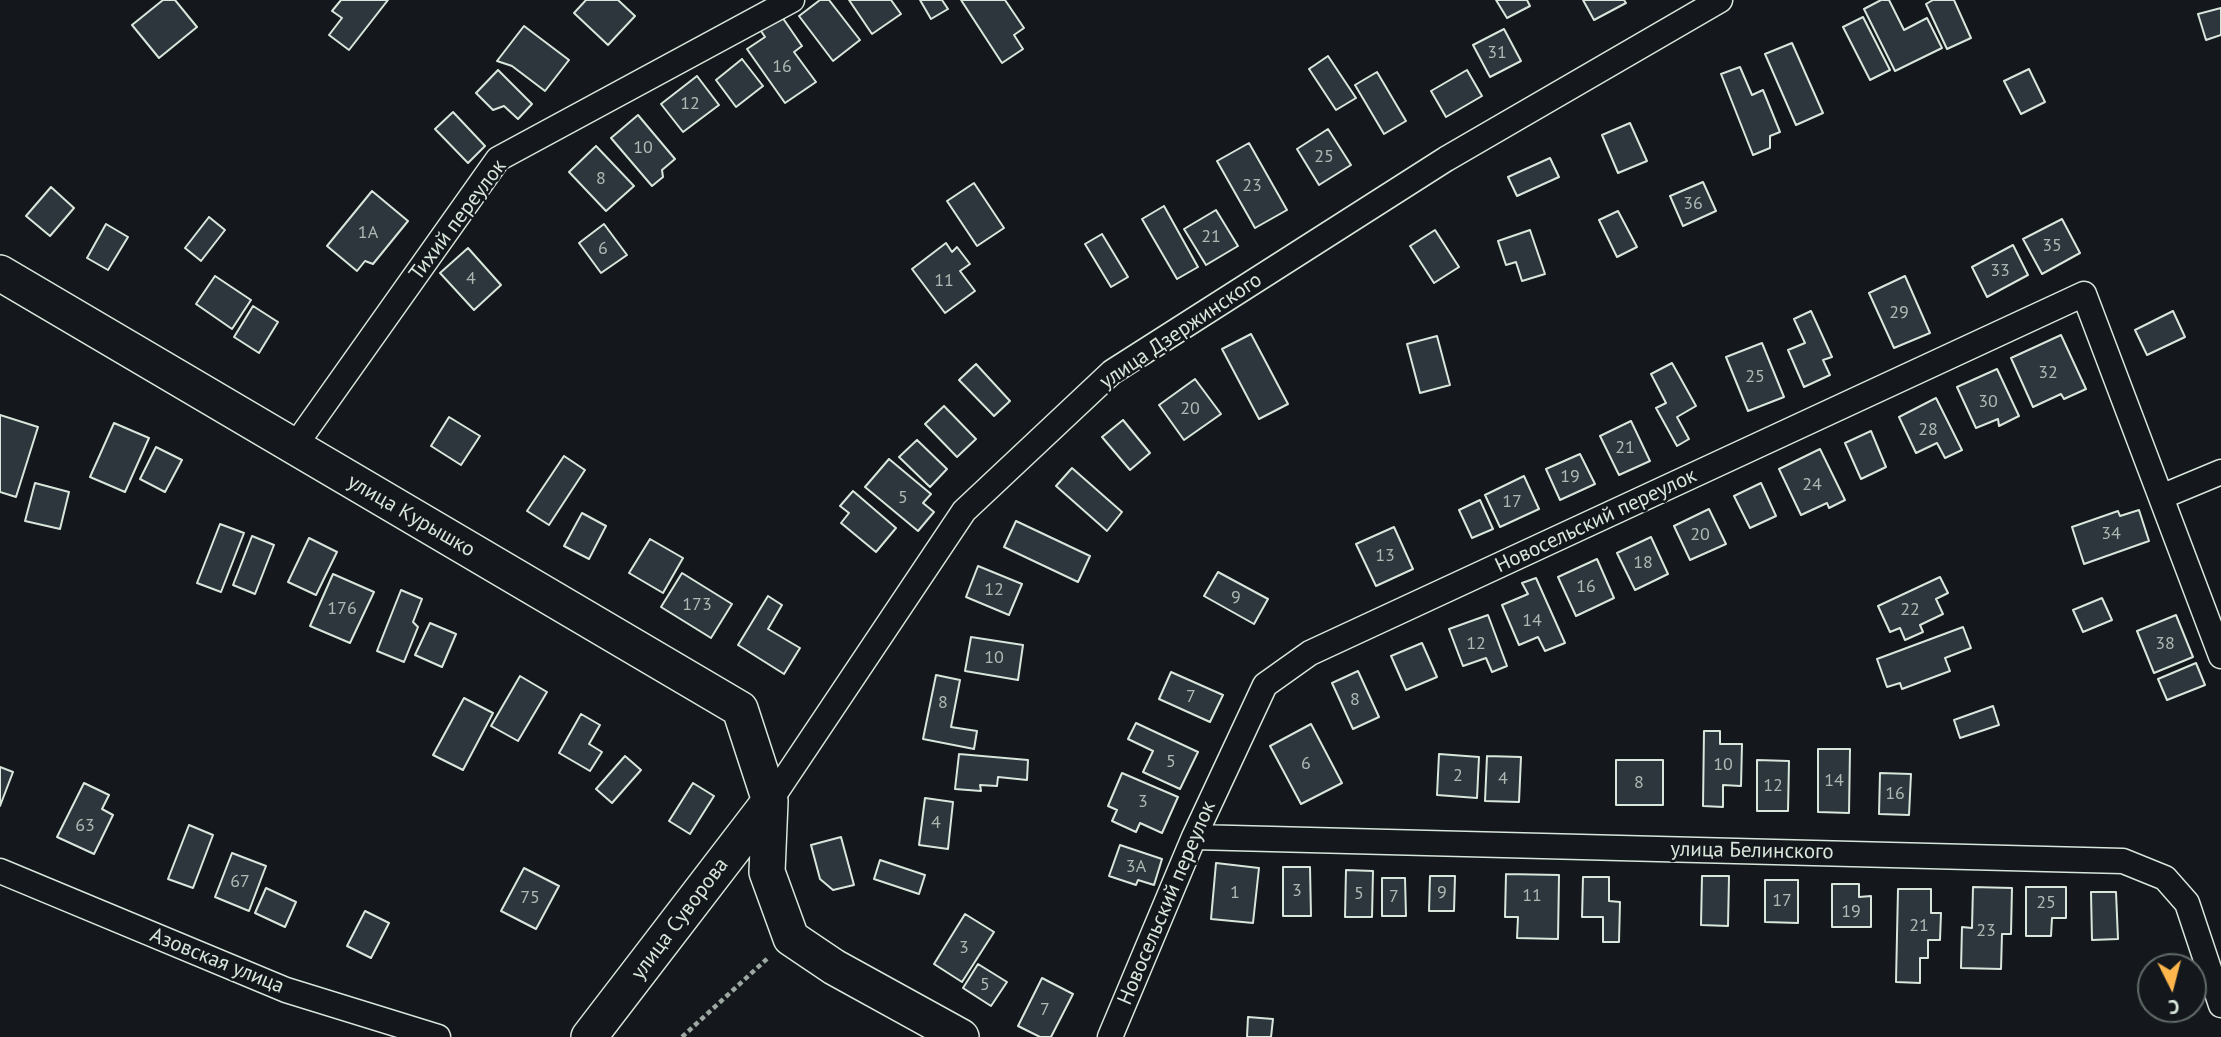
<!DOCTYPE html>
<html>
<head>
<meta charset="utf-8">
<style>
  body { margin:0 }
  #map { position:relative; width:2221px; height:1037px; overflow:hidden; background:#14181c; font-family:"PT Sans",sans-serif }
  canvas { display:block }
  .north { position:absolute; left:2137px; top:953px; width:70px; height:70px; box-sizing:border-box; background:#14181c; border:2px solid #626a69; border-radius:50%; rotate:174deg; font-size:19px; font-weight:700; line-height:28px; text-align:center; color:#d8e6dc }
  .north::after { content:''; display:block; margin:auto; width:24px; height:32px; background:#ffb74d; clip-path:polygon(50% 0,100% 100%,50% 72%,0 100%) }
</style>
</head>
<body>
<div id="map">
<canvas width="2221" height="1037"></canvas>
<div class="north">С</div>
</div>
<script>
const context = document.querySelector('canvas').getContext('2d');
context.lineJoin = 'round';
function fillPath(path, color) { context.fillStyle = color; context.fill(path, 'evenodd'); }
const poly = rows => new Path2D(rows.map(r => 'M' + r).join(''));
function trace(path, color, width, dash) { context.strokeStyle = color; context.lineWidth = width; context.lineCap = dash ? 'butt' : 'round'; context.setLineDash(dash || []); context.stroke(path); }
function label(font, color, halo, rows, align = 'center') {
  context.font = font + ' "PT Sans",sans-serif'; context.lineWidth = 5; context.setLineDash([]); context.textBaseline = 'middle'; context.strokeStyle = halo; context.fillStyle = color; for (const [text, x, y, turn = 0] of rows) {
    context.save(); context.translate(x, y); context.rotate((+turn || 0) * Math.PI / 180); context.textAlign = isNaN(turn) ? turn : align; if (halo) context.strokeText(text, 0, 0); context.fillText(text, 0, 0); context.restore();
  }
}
const building = poly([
  [163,0,175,0,197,27,159,58,132,25,163,0],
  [341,0,388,0,349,50,329,35,342,18,332,11,341,0],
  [586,0,618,0,635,16,608,45,574,13,586,0],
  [820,0,829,0,860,40,833,61,799,16,820,0],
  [849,0,891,0,901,14,872,34,849,0],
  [920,0,942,0,948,9,931,19,920,0],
  [961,0,1005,0,1024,28,1014,35,1023,49,1002,63,961,0],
  [1496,0,1527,0,1530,6,1507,18,1496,0],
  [1583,0,1624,0,1626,3,1594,20,1583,0],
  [1881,0,1889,0,1904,30,1927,18,1942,48,1895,71,1864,9,1881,0],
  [1933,0,1954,0,1971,38,1947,49,1926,4,1933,0],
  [2221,8,2221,35,2206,40,2198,14,2221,8],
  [780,14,802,46,794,52,816,82,785,103,747,49,765,37,759,28,780,14],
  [1863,17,1890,70,1870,80,1843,27,1863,17],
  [524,26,569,60,545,91,512,66,497,61,524,26],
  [1504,29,1521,61,1490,77,1473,45,1504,29],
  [1792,43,1823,113,1796,125,1765,54,1792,43],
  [1328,56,1356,98,1336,110,1309,69,1328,56],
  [742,59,763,86,736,107,716,80,742,59],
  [1740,67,1752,95,1763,90,1780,132,1770,136,1770,148,1753,155,1721,74,1740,67],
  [2029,69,2045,102,2021,114,2004,81,2029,69],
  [498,70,532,104,518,119,504,106,493,110,476,93,498,70],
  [1467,70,1482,96,1446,117,1431,91,1467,70],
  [1377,72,1406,121,1384,134,1355,85,1377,72],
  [697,76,719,105,683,132,661,104,697,76],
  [453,112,485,146,468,163,435,129,453,112],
  [638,115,675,159,662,170,663,177,652,186,611,138,638,115],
  [1630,123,1647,161,1618,173,1602,135,1630,123],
  [1328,129,1351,165,1319,185,1297,149,1328,129],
  [1249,143,1287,210,1255,228,1217,161,1249,143],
  [596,146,634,186,606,211,569,172,596,146],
  [1550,158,1559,177,1517,196,1508,177,1550,158],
  [1703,182,1716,211,1683,226,1670,196,1703,182],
  [974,183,1004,228,977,246,947,201,974,183],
  [51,187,74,208,50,236,26,216,51,187],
  [372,191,408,221,373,264,365,261,357,271,327,246,372,191],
  [1164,206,1198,267,1177,279,1142,219,1164,206],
  [1216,210,1238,246,1206,265,1184,229,1216,210],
  [1618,211,1637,247,1617,257,1599,220,1618,211],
  [209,217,225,230,201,261,185,248,209,217],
  [2062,219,2080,253,2042,274,2023,239,2062,219],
  [106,224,128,237,108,270,87,258,106,224],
  [604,224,627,255,601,273,579,243,604,224],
  [1435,230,1459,267,1434,283,1410,246,1435,230],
  [1530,230,1545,274,1522,281,1516,262,1506,265,1498,241,1530,230],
  [1102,234,1128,277,1111,287,1085,244,1102,234],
  [946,243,952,252,957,247,970,264,960,271,975,291,945,313,912,269,946,243],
  [2013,245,2028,275,1987,297,1972,267,2013,245],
  [468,248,501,285,474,310,440,273,468,248],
  [215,276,251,300,232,329,196,304,215,276],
  [1905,276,1930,333,1894,348,1869,293,1905,276],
  [253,306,278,322,259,353,234,337,253,306],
  [1811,311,1832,357,1823,360,1830,375,1804,387,1788,350,1805,343,1794,319,1811,311],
  [2173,311,2185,337,2147,355,2135,330,2173,311],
  [1251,334,1288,404,1259,419,1222,349,1251,334],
  [2061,335,2086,389,2064,399,2061,394,2033,407,2011,358,2061,335],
  [1437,336,1450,385,1420,393,1407,344,1437,336],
  [1762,343,1784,397,1748,411,1726,357,1762,343],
  [1672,363,1696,406,1677,417,1689,439,1677,446,1656,408,1666,403,1651,374,1672,363],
  [976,364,1010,401,994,416,959,380,976,364],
  [1997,369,2019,416,1999,426,1998,419,1976,428,1957,387,1997,369],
  [1195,379,1221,414,1184,440,1159,405,1195,379],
  [1936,398,1962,450,1945,458,1937,443,1916,453,1899,417,1936,398],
  [944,406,976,439,957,457,925,424,944,406],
  [0,415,38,427,16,497,0,492,0,415],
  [449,417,480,436,461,465,431,446,449,417],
  [1123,420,1150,453,1130,470,1102,437,1123,420],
  [1631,421,1650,461,1619,475,1600,436,1631,421],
  [114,423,149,438,125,492,90,477,114,423],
  [1871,431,1886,467,1861,479,1845,443,1871,431],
  [917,440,947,469,930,487,899,457,917,440],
  [156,447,182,460,165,492,140,479,156,447],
  [1820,449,1845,500,1829,508,1827,503,1801,515,1779,469,1820,449],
  [1580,454,1595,484,1560,500,1546,469,1580,454],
  [564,456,585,470,549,525,527,511,564,456],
  [889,459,931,494,923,503,934,512,918,531,865,487,889,459],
  [1072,468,1122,512,1107,531,1056,486,1072,468],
  [1524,476,1539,509,1500,527,1485,495,1524,476],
  [35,483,69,492,60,529,25,521,35,483],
  [1761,483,1776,516,1750,528,1734,496,1761,483],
  [853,491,896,528,876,552,841,523,849,513,840,506,853,491],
  [1480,500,1493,529,1472,538,1459,510,1480,500],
  [1709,509,1726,544,1690,560,1674,526,1709,509],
  [2139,510,2149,541,2084,564,2072,527,2118,511,2120,516,2139,510],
  [582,513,606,526,589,559,564,546,582,513],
  [1016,521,1090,556,1078,582,1004,547,1016,521],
  [220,524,244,533,221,592,197,583,220,524],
  [1394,527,1413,569,1376,586,1356,544,1394,527],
  [252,536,274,545,255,594,233,585,252,536],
  [1651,537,1668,574,1635,590,1617,553,1651,537],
  [309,538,337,552,316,595,288,582,309,538],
  [650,539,683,558,663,593,629,573,650,539],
  [1597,559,1614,598,1576,616,1558,577,1597,559],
  [978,566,1022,584,1009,615,966,597,978,566],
  [1218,572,1268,599,1254,624,1204,596,1218,572],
  [682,573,732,604,711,638,661,607,682,573],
  [333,574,374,592,350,643,310,626,333,574],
  [1940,577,1948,593,1936,599,1943,614,1920,625,1923,632,1905,640,1900,628,1890,632,1878,606,1940,577],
  [1536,578,1565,643,1545,651,1538,637,1519,645,1502,605,1528,594,1522,583,1536,578],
  [401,590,422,599,413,622,418,627,404,662,377,651,401,590],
  [768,596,782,605,768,629,800,648,784,674,738,645,768,596],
  [2102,598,2112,620,2083,632,2073,610,2102,598],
  [1488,615,1507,666,1492,672,1486,658,1463,666,1449,629,1488,615],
  [2176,615,2193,657,2154,673,2137,631,2176,615],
  [430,623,456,634,442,667,415,655,430,623],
  [1963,627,1971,648,1945,658,1950,671,1902,689,1900,683,1887,687,1877,659,1963,627],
  [971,637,1023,645,1018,680,965,671,971,637],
  [1422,643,1437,677,1406,690,1391,656,1422,643],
  [2196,663,2205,685,2167,700,2158,679,2196,663],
  [1358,671,1379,717,1353,729,1332,683,1358,671],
  [1171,672,1223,695,1210,722,1159,699,1171,672],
  [936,675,960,680,951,727,977,731,974,749,923,739,936,675],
  [520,676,547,692,518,741,491,726,520,676],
  [464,698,493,713,463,770,433,755,464,698],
  [1993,706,1999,725,1960,738,1954,720,1993,706],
  [581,714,600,725,589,744,602,752,590,771,559,753,581,714],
  [1136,723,1198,752,1180,789,1143,772,1153,751,1128,739,1136,723],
  [1311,724,1342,783,1301,804,1270,746,1311,724],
  [1704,731,1720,731,1720,744,1742,744,1741,786,1723,785,1723,807,1703,806,1704,731],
  [1818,749,1850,749,1849,813,1818,812,1818,749],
  [959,754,1028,760,1027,780,998,777,997,786,980,785,981,791,955,789,959,754],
  [1439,754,1479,757,1477,798,1437,795,1439,754],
  [625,756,641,770,612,803,596,789,625,756],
  [1487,756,1521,757,1519,802,1485,801,1487,756],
  [1616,760,1663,760,1663,805,1616,805,1616,760],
  [1757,760,1789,761,1788,811,1757,811,1757,760],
  [0,767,13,772,0,806,0,767],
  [1122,773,1178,797,1162,833,1140,823,1136,832,1112,821,1117,810,1108,806,1122,773],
  [1880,773,1911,774,1909,815,1879,814,1880,773],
  [84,783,109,795,102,809,113,815,94,854,57,837,84,783],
  [693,783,714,796,690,834,669,821,693,783],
  [925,798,953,802,948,849,919,845,925,798],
  [189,825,213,835,193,888,168,879,189,825],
  [841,837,854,885,833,890,820,879,811,845,841,837],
  [1120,845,1162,859,1154,885,1138,880,1136,885,1109,876,1120,845],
  [232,853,266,866,249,911,215,897,232,853],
  [880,860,925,875,919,894,874,879,880,860],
  [1216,863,1259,868,1253,923,1211,919,1216,863],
  [1283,867,1310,867,1311,916,1283,916,1283,867],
  [524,868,559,886,536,929,501,911,524,868],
  [1346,870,1373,871,1372,917,1345,917,1346,870],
  [1506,874,1559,875,1558,939,1517,938,1518,917,1505,917,1506,874],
  [1430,876,1455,876,1454,911,1429,911,1430,876],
  [1702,876,1729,876,1728,926,1701,925,1702,876],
  [1583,877,1609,877,1609,901,1620,902,1619,942,1603,942,1603,917,1582,917,1583,877],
  [1382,878,1405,878,1406,916,1382,916,1382,878],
  [1765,880,1798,880,1798,923,1765,922,1765,880],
  [1832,884,1859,884,1859,897,1871,896,1871,927,1832,927,1832,884],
  [1973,887,2012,888,2011,934,2002,934,2001,969,1961,968,1962,927,1972,928,1973,887],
  [2026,887,2066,887,2066,918,2052,918,2051,936,2026,936,2026,887],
  [266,888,296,902,285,927,255,913,266,888],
  [1898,889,1931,889,1931,913,1941,913,1940,940,1928,940,1928,958,1920,958,1920,983,1896,982,1898,889],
  [2091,892,2116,892,2118,939,2092,940,2091,892],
  [365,911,389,923,371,958,347,946,365,911],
  [965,914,994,932,962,982,934,964,965,914],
  [978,964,1007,982,991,1006,963,988,978,964],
  [1042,978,1073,994,1051,1037,1040,1037,1018,1026,1042,978],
  [1248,1017,1273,1019,1271,1037,1247,1037,1248,1017]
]);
const path = poly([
  [682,1037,769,957]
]);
const street = poly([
  [294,447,498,159,792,0],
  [2161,497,2221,472],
  [770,801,964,511,1112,372,1446,159,1720,0],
  [1194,837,2123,861,2165,878,2187,903,2221,1005],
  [0,871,286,990,438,1037],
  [1110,1037,1194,837,1265,685,1310,653,2084,294,2221,656]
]);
const secondary = poly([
  [0,273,740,709,770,801,767,872,791,938,834,967,961,1037],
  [589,1037,770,801]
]);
const numberNames = [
  ["31",1497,53],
  ["16",782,67],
  ["12",690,104],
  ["10",643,148],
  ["25",1324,157],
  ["8",601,179],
  ["23",1252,186],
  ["36",1693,204],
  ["1А",368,233],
  ["21",1211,237],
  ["35",2052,246],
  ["6",603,249],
  ["33",2000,271],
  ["4",471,279],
  ["11",944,281],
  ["29",1899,313],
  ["32",2048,373],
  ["25",1755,377],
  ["30",1988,402],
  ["20",1190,409],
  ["28",1928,430],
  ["21",1625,448],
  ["19",1570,477],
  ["24",1812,485],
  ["5",903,498],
  ["17",1512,502],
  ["34",2111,534],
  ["20",1700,535],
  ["13",1385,556],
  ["18",1643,563],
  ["16",1586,587],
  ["12",994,590],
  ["9",1236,598],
  ["173",697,605],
  ["176",342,609],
  ["22",1910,610],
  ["14",1532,621],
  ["12",1476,644],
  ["38",2165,644],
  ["10",994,658],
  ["7",1191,697],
  ["8",1355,700],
  ["8",943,703],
  ["5",1171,762],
  ["6",1306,764],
  ["10",1723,765],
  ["2",1458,776],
  ["4",1503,779],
  ["14",1834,781],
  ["8",1639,783],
  ["12",1773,786],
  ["16",1895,794],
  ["3",1143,802],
  ["4",936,823],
  ["63",85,826],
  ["3А",1136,867],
  ["67",240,882],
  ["3",1297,891],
  ["1",1235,893],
  ["9",1442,893],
  ["5",1359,894],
  ["11",1532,896],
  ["7",1394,897],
  ["75",530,898],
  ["17",1782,901],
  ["25",2046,903],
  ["19",1851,912],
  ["21",1919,926],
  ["23",1986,931],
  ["3",964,948],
  ["5",985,985],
  ["7",1045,1010]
];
const streetNames = [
  ["Тихий переулок",458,220,-53],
  ["улица Дзержинского",1181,331,-34],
  ["улица Курышко",411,516,30],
  ["Новосельский переулок",1596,521,-25],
  ["улица Белинского",1752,851,1],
  ["Новосельский переулок",1167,903,-67],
  ["улица Суворова",680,919,-53],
  ["Азовская улица",217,961,22]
];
fillPath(building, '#2c363c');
trace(building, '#d8e6dc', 2);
trace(street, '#d8e6dc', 27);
trace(secondary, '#d8e6dc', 38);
trace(path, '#9da8a2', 4.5, [5, 3.5]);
trace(street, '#14181c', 24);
trace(secondary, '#14181c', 35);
label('18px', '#adbab4', null, numberNames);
label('21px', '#d8e6dc', '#14181c', streetNames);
</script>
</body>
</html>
